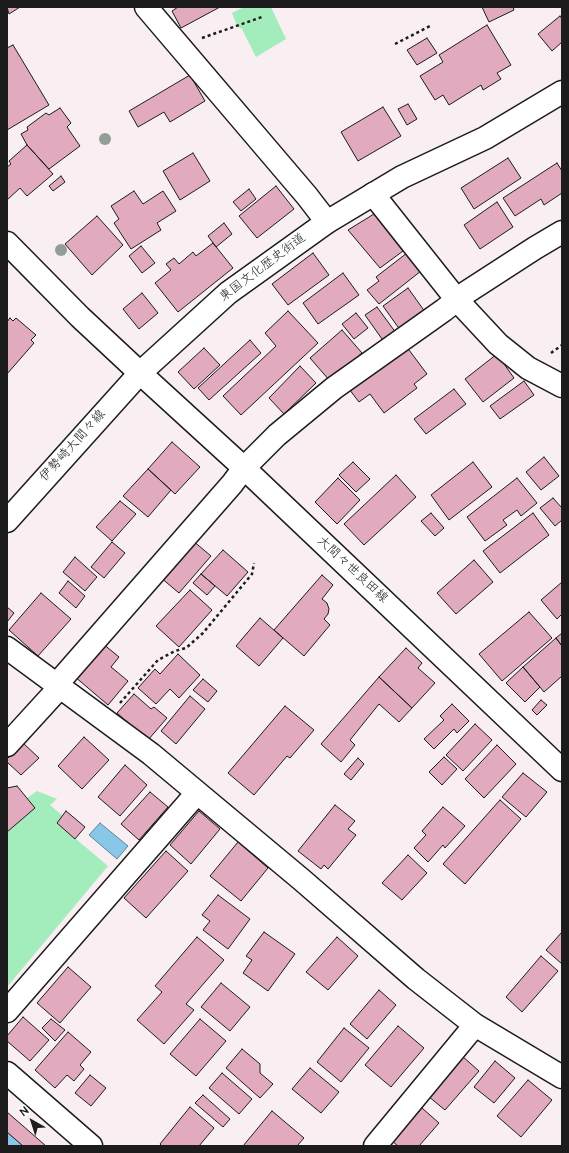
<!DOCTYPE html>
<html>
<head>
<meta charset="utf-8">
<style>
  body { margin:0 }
  #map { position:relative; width:569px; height:1153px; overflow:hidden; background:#f9eef2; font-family:"Architects Daughter",sans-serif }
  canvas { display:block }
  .frame { position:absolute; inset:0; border:8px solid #1c1c1c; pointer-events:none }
  .north { position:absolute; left:12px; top:1101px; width:40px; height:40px; -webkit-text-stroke:3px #fff; paint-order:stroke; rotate:321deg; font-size:11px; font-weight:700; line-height:16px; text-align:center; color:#1c1c1c }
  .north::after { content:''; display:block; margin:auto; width:14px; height:18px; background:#1c1c1c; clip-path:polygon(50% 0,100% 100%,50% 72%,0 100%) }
</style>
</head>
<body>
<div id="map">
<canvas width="569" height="1153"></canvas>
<div class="frame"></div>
<div class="north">N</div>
</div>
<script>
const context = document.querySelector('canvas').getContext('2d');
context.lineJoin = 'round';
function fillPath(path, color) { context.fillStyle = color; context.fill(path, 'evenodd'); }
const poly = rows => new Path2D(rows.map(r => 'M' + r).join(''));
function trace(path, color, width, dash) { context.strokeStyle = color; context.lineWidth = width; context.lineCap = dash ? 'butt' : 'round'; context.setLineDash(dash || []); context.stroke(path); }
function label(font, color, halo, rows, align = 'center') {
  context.font = font + ' "Architects Daughter","Klee One",sans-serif'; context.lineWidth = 3; context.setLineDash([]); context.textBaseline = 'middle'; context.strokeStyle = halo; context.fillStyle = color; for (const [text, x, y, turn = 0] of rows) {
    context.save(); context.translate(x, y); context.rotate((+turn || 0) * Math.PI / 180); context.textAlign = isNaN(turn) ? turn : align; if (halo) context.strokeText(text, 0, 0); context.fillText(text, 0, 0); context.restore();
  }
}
const green = poly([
  [244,7,271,7,286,39,256,57,242,29,237,26,232,13],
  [37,791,57,799,50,805,63,816,57,823,108,866,7,987,7,832,34,808,27,798]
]);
const water = poly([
  [100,823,128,846,117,859,89,835,100,823],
  [7,1132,23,1146,7,1146,7,1132]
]);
const building = poly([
  [7,7,20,7,9,14,7,7],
  [220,7,181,28,172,11,178,7,220,7],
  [482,7,513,7,514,10,489,22,482,7],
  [560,16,562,19,562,42,552,51,538,34,560,16],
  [487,25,511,65,497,73,501,79,483,90,481,85,449,105,443,95,435,100,420,76,443,62,439,55,487,25],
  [427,38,437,53,417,65,407,50,427,38],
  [13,45,49,105,7,130,7,48,13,45],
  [190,75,205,101,170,122,164,112,138,127,129,111,190,75],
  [408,104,417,119,407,125,398,109,408,104],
  [383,107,401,136,358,161,341,132,383,107],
  [60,108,71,123,67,127,80,146,49,169,27,145,21,134,28,130,27,127,46,113,49,115,60,108],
  [27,145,53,174,27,196,20,188,7,200,7,167,11,164,9,161,27,145],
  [193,153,210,181,180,200,163,171,193,153],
  [508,158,521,178,474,209,461,188,508,158],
  [557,163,562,171,562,193,544,205,541,199,515,216,503,198,557,163],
  [61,176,65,182,53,191,49,186,61,176],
  [276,186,294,209,257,238,239,216,276,186],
  [249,189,256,199,241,211,233,202,249,189],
  [134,191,143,204,163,191,176,211,157,223,161,230,131,249,114,223,119,219,111,206,134,191],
  [497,202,513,227,480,249,464,225,497,202],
  [374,214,403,251,380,268,348,230,374,214],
  [97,216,123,245,92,275,65,244,97,216],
  [224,223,232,234,216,247,208,236,224,223],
  [213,243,233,268,178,312,155,283,171,270,166,264,174,258,179,264,193,252,196,256,213,243],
  [141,246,155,263,142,273,129,256,141,246],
  [313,253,329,275,288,305,272,284,313,253],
  [407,253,421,271,379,304,367,290,379,281,376,277,407,253],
  [343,273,359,295,318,324,303,303,343,273],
  [408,288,428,316,403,334,383,306,408,288],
  [142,293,158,313,139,329,123,309,142,293],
  [377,307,399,337,387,346,365,315,377,307],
  [288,311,318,343,241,415,223,396,276,346,265,333,288,311],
  [356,313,368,328,354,339,342,324,356,313],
  [10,318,13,321,16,318,36,335,31,340,34,343,7,374,7,322,10,318],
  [342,330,362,353,330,381,310,358,342,330],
  [250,340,261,353,209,400,198,388,250,340],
  [406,346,427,374,414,384,417,388,384,413,370,394,359,402,349,389,406,346],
  [204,348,220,365,194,389,178,372,204,348],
  [497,354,514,378,483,402,465,379,497,354],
  [300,366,316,383,284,414,269,398,300,366],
  [524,381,534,395,500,419,490,406,524,381],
  [454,389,466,404,426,434,414,419,454,389],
  [172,442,200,467,175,494,148,469,172,442],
  [544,457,559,476,541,490,526,472,544,457],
  [353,462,370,479,356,492,339,475,353,462],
  [473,462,492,487,449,520,431,495,473,462],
  [148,469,171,490,148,517,123,496,148,469],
  [396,475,416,497,364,545,344,524,396,475],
  [338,478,360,500,337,524,315,502,338,478],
  [517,478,537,503,521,516,517,510,503,520,507,525,485,541,467,517,517,478],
  [553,498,562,508,562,520,555,526,540,508,553,498],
  [120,501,136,514,112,541,96,527,120,501],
  [431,513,444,528,435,536,421,521,431,513],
  [533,513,549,535,500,573,483,551,533,513],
  [192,540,211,556,179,593,160,577,192,540],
  [112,542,125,553,104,578,91,567,112,542],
  [223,550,248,572,227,596,201,574,223,550],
  [75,557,97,577,85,591,63,572,75,557],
  [474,560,493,582,456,614,437,593,474,560],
  [201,574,215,586,207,595,193,583,201,574],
  [322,575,333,585,322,599,327,603,329,609,328,614,324,619,330,625,304,656,274,630,322,575],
  [68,581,85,596,76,608,59,593,68,581],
  [562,582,562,614,557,619,541,600,562,582],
  [190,590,212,610,179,647,156,626,190,590],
  [41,593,71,619,38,656,9,630,41,593],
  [7,607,14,613,7,622,7,607],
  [529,612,552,638,502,681,479,654,529,612],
  [260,618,283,638,259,666,236,646,260,618],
  [562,633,562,646,556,638,562,633],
  [556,638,562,646,562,676,544,692,523,667,556,638],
  [102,643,119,657,111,667,128,681,108,705,74,676,102,643],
  [406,648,422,663,418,668,435,683,412,708,379,677,406,648],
  [178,654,200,675,179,698,170,689,156,704,138,688,155,669,160,674,178,654],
  [523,667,540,687,525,702,506,683,523,667],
  [379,677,412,708,399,722,379,704,350,740,355,745,341,762,321,744,379,677],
  [203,679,217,691,208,702,193,690,203,679],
  [134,694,151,709,154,707,167,718,148,740,117,713,134,694],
  [190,696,205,709,176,744,161,731,190,696],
  [541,700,547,705,537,715,532,710,541,700],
  [452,704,469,721,457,733,454,729,434,749,424,739,444,720,440,716,452,704],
  [285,706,314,730,290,758,287,756,254,795,228,773,285,706],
  [475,724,492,740,463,771,446,755,475,724],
  [84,737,109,760,82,789,58,766,84,737],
  [23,743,39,758,21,775,7,762,7,759,23,743],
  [497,745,516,764,484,798,465,779,497,745],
  [444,757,457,769,442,785,429,772,444,757],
  [358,758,364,764,351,780,344,774,358,758],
  [125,765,147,785,120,816,98,797,125,765],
  [523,773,547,792,526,817,502,797,523,773],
  [17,786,35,808,7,832,7,788,17,786],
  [150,792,168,807,139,840,121,824,150,792],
  [500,800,521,819,465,884,443,864,500,800],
  [335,805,355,821,348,829,356,835,328,869,324,865,321,869,298,851,335,805],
  [443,807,465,826,445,848,443,845,428,862,414,848,426,835,422,831,443,807],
  [66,811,85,827,75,839,57,823,66,811],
  [199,811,220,829,191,864,170,845,199,811],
  [238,842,268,868,241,901,210,876,238,842],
  [166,851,188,871,146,918,124,898,166,851],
  [408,855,427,873,402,900,382,883,408,855],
  [218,895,250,919,228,949,203,930,210,921,202,915,218,895],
  [264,932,295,954,268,991,243,973,252,960,246,956,264,932],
  [562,932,562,964,546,950,562,932],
  [197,937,224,960,186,1004,194,1010,164,1044,137,1020,162,992,155,986,197,937],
  [337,937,358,956,328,990,306,972,337,937],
  [541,956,558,971,522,1012,506,997,541,956],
  [68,967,91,987,60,1023,37,1003,68,967],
  [221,983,250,1007,230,1031,201,1007,221,983],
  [379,990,396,1005,367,1039,350,1024,379,990],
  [23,1017,49,1040,30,1061,7,1041,7,1036,23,1017],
  [51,1019,65,1030,55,1041,42,1028,51,1019],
  [200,1019,226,1041,196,1076,170,1054,200,1019],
  [398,1026,424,1048,391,1087,365,1065,398,1026],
  [344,1028,369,1048,341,1082,317,1062,344,1028],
  [68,1032,91,1052,80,1065,84,1069,74,1081,67,1075,55,1088,35,1070,68,1032],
  [242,1049,260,1064,260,1073,273,1084,260,1098,226,1068,242,1049],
  [462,1056,479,1071,445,1110,428,1096,462,1056],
  [495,1061,515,1078,494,1103,474,1087,495,1061],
  [310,1068,339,1092,321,1113,292,1089,310,1068],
  [222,1073,252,1099,239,1114,209,1088,222,1073],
  [90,1075,106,1088,91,1106,75,1093,90,1075],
  [528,1080,552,1100,521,1137,497,1116,528,1080],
  [203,1095,230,1119,223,1127,195,1103,203,1095],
  [190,1107,214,1128,199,1146,162,1146,160,1144,190,1107],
  [422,1108,439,1123,419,1146,398,1146,392,1141,422,1108],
  [272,1111,304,1138,297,1146,243,1146,272,1111],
  [7,1112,46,1146,23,1146,7,1132,7,1112]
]);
const path = poly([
  [202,38,262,17],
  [395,44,432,25],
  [551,353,562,345],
  [120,703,158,660,175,651,186,648,203,633,252,574,254,563]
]);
const minor = poly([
  [146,7,307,196,327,222],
  [373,194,457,300,498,344,528,368,562,386],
  [7,648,151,754,302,880,416,979,475,1025,562,1077],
  [57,684,232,484,244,468,277,435,334,388,444,310,467,292,535,248,562,232],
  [7,745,60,687],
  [7,1011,197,793],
  [7,1073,91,1146],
  [375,1146,475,1025]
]);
const major = poly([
  [7,521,140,373,244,468,562,770]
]);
const highway = poly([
  [7,243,80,317,140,373,228,293,327,222,402,177,485,138,562,92]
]);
const trees = [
  [105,139],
  [61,250]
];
const streetNames = [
  ["東国文化歴史街道",263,268,-37],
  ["伊勢崎大間々線",73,446,-48],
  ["大間々世良田線",352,570,43]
];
fillPath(green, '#a3edbc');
fillPath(water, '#89c7e9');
trace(water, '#5d8397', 1);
fillPath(building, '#e2aabe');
trace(building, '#1c1c1c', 1);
trace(minor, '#1c1c1c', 25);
trace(major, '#1c1c1c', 25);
trace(highway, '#1c1c1c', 25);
trace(path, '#1c1c1c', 2.5, [3, 3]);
trace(minor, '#fff', 22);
trace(major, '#fff', 22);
trace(highway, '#fff', 22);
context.fillStyle = '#959d97';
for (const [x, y] of trees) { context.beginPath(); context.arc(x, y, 6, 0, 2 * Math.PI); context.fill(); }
label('13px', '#1c1c1c', '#fff', streetNames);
</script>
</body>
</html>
